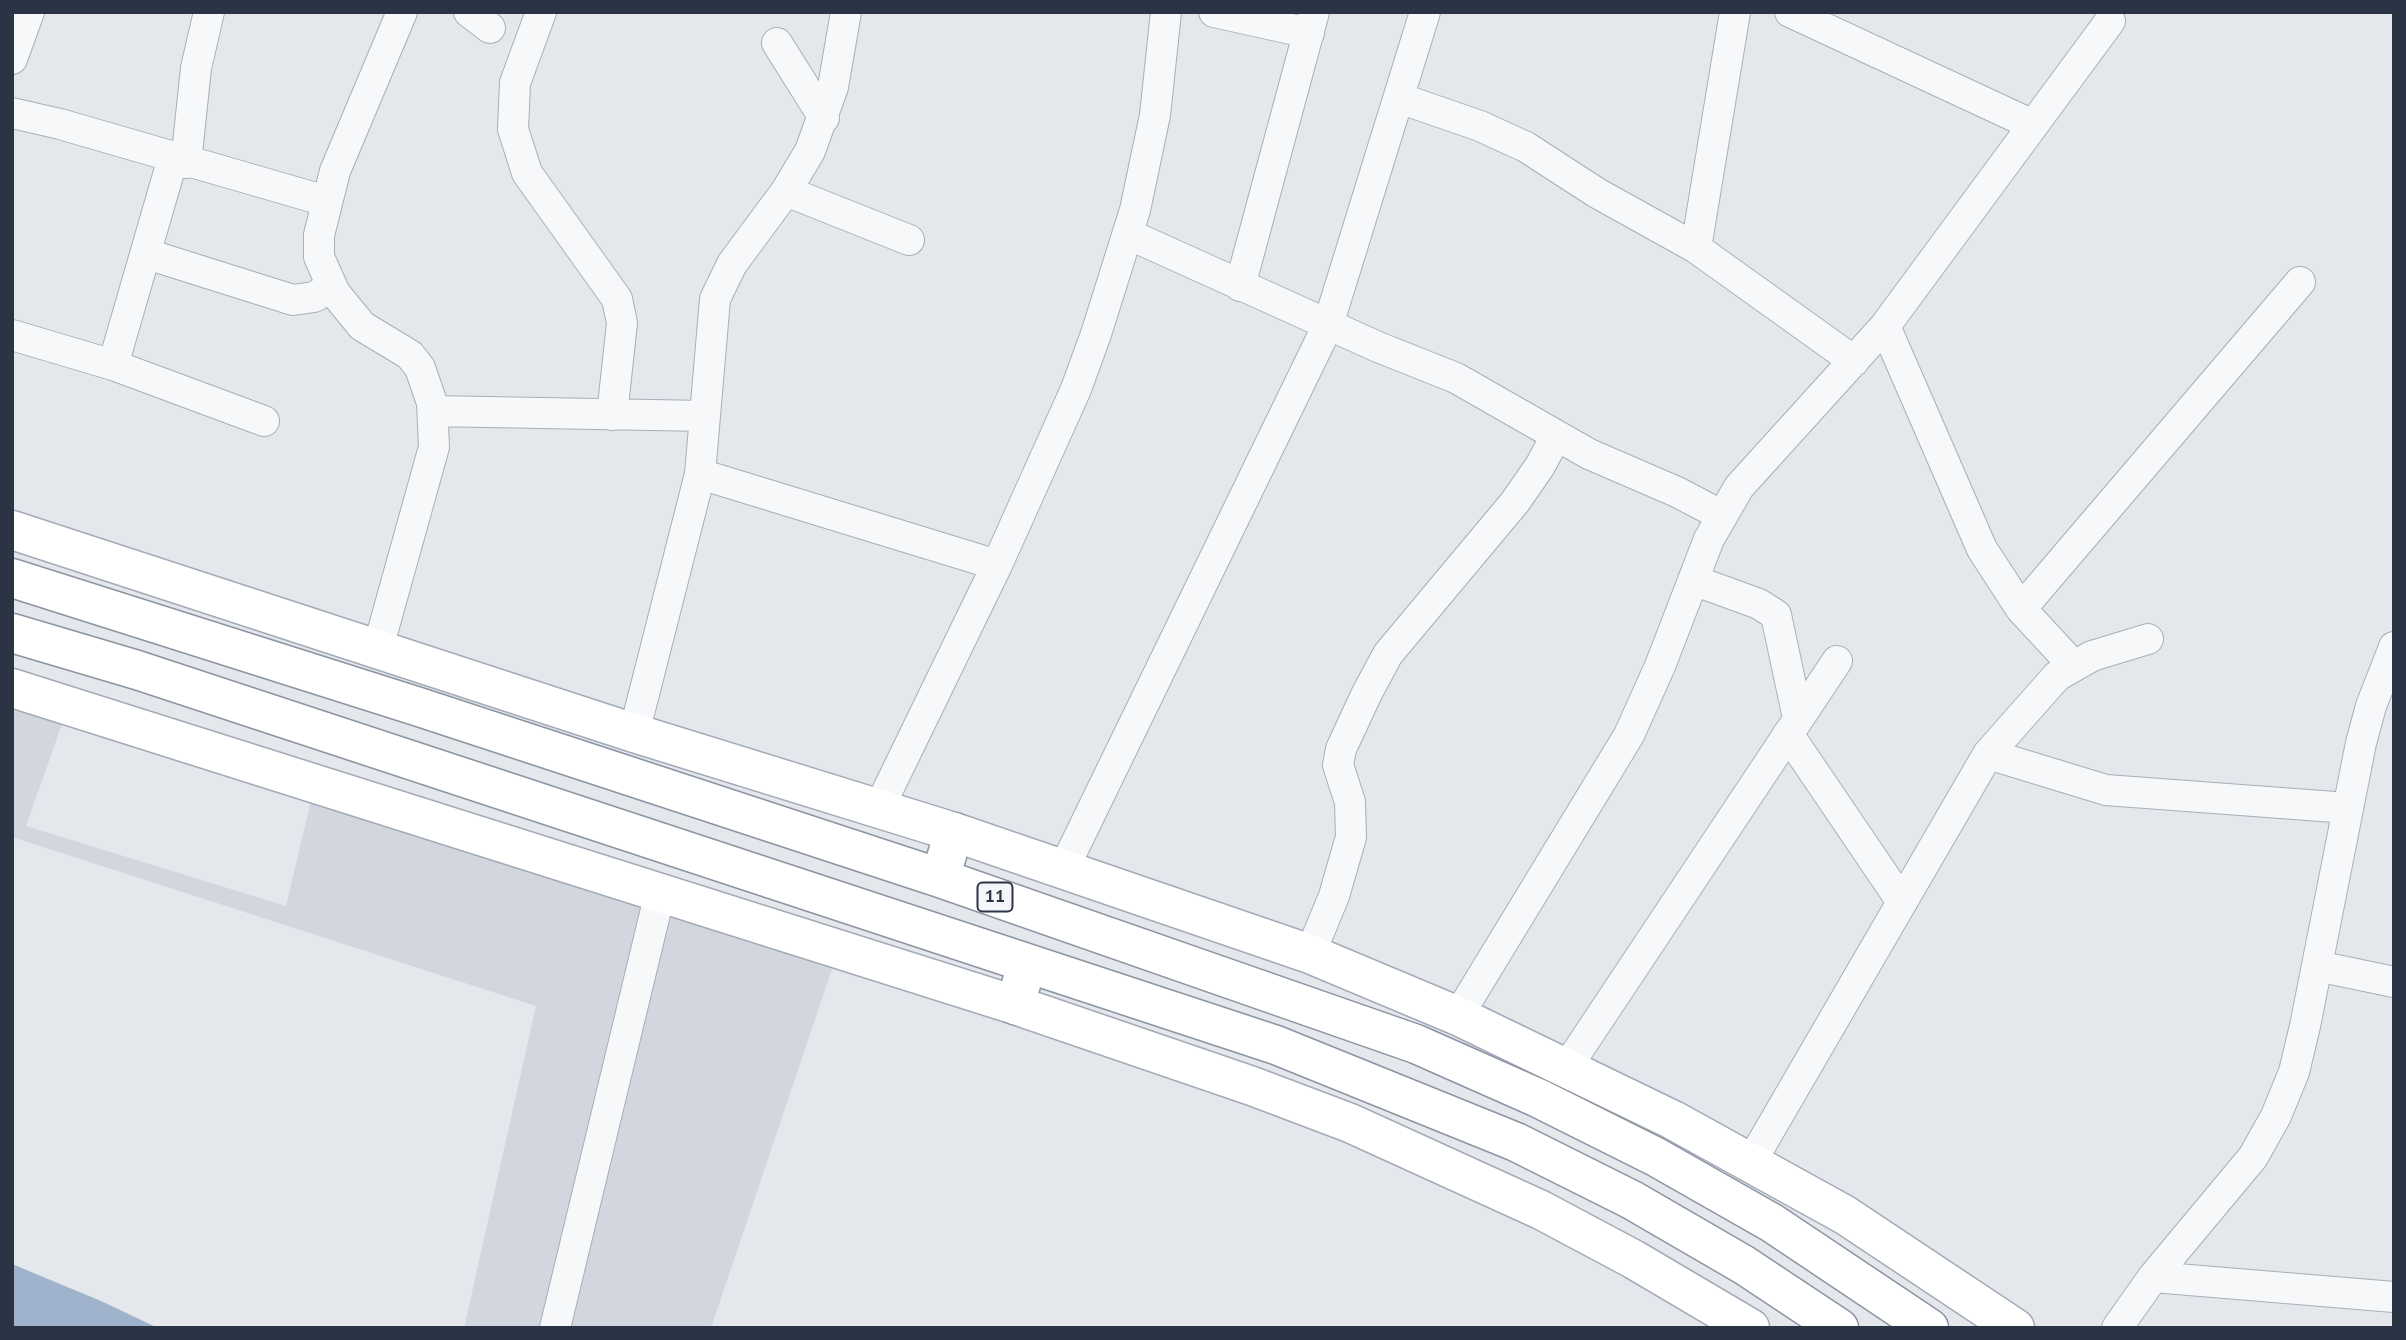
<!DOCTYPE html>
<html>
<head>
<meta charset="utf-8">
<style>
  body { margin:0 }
  #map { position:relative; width:2406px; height:1340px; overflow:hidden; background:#e4e7ec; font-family:"PT Sans",sans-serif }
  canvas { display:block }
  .frame { position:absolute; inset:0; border:14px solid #2b3445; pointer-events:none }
</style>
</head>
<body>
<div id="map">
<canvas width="2406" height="1340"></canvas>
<div class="frame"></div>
</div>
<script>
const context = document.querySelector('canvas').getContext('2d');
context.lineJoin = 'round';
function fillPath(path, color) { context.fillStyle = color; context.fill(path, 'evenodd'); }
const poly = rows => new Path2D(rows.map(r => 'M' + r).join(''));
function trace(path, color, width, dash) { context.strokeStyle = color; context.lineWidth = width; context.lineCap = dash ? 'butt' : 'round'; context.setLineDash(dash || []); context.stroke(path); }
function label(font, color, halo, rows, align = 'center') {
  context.font = font + ' "PT Sans",sans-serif'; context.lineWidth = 7; context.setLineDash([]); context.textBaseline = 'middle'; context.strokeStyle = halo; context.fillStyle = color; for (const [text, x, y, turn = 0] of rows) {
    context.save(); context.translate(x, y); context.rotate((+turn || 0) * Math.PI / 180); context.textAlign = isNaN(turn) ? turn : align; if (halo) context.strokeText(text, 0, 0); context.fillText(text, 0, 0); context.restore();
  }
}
const built = poly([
  [12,709,63,721,26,826,286,906,313,792,834,963,711,1328,464,1328,536,1006,12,837]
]);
const water = poly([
  [12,1264,101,1301,158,1328,12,1328]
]);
const minor = poly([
  [469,12,490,28],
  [541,12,515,83,513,129,527,173,617,299,622,323,612,415],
  [1214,12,1309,33],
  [1790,12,2033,125],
  [777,43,824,118],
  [12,59,29,12],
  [1399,98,1480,126,1526,147,1597,193,1696,248,1854,361],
  [12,113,60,124,326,201],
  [186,163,196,68,209,12],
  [786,191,909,240],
  [1128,234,1378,347,1456,378,1589,454,1677,492,1721,515],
  [1696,248,1735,12],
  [147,254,293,300,314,297,331,287],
  [1240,286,1314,12],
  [1885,326,1982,549,2021,609,2073,665],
  [12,335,113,365,264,421],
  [113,365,173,158],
  [433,411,705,416],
  [700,474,997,565],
  [1693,580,1759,604,1776,615,1798,718],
  [2021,609,2300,282],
  [378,648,434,447,432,403,420,368,410,355,362,326,335,293,319,257,319,235,335,171,402,12],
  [634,733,700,474,715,299,732,264,786,191,810,151,833,87,846,12],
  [1788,734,1902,902],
  [1988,754,2106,790,2348,808],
  [879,808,997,565,1076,389,1096,334,1135,210,1155,115,1166,12],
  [1063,870,1328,325,1425,12],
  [1310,954,1334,896,1351,837,1350,802,1338,765,1341,749,1367,693,1388,654,1515,502,1540,466,1556,436],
  [2317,966,2394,982],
  [1458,1016,1629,735,1660,666,1709,539,1739,487,1885,326,2110,21],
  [1567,1067,1837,661],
  [1751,1162,1988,754,2057,676,2092,656,2148,639],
  [2153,1277,2394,1297],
  [555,1328,660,893],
  [2117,1328,2153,1277,2253,1157,2276,1116,2294,1072,2305,1026,2361,743,2371,706,2394,647]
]);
const major = poly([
  [12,530,634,733,954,832,1310,954,1458,1016,1673,1120,1845,1215,2015,1328],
  [12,688,1015,1005,1252,1086,1350,1123,1541,1210,1633,1259,1750,1328]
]);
const highway = poly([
  [12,578,419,707,940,878,1416,1044,1538,1098,1656,1157,1772,1223,1929,1328],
  [12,633,137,670,1276,1045,1516,1142,1632,1200,1744,1265,1839,1328],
  [940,878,954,832],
  [1015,1005,1027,964]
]);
const shields = [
  [995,897,35]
];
const shieldNames = [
  ["11",995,897]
];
fillPath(built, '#d2d6de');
fillPath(water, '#9fb4cc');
trace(minor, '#a9aeb7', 32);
trace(major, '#a3abb8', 41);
trace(highway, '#8b94a3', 41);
trace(minor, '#f7f8fa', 30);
trace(major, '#fff', 38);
trace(highway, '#fff', 38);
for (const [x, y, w] of shields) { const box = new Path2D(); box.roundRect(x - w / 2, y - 14.5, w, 29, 5); context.fillStyle = '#f4f6f9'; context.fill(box); trace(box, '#2b3445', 2); }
label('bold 18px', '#2b3445', null, shieldNames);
</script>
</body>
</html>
